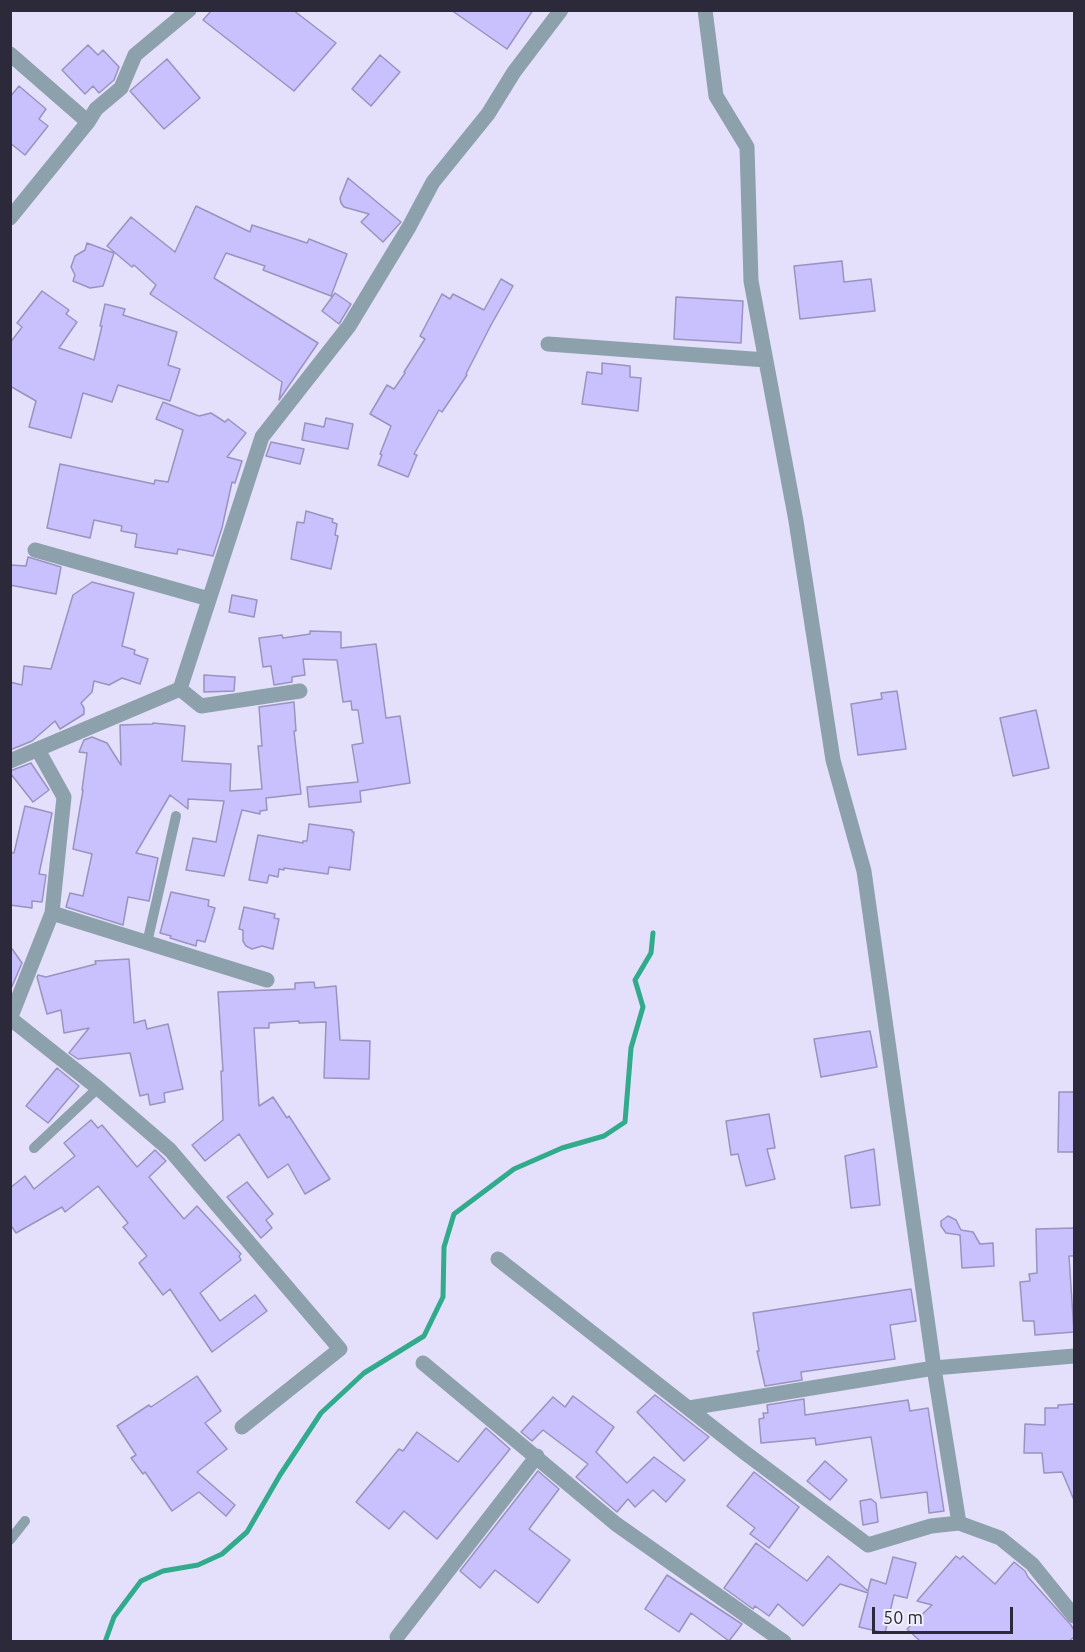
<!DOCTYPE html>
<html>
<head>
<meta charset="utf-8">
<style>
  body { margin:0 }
  #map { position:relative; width:1085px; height:1652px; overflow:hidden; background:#e4e0fc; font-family:Ubuntu,sans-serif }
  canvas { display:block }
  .frame { position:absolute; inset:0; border:12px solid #2c293a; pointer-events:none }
  .scale { position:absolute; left:872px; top:1607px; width:141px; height:27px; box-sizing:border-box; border:3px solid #2c293a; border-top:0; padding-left:8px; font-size:18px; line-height:21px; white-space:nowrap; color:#2c293a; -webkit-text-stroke:4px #f1f0f9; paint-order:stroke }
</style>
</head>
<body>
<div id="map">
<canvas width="1085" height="1652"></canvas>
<div class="frame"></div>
<div class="scale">50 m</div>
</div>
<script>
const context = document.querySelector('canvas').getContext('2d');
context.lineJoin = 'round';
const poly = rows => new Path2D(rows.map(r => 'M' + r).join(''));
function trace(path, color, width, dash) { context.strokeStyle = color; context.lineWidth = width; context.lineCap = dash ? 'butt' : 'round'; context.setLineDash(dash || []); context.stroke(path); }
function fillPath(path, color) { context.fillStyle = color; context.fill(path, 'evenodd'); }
const stream = poly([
  [105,1642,114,1617,141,1581,163,1571,198,1565,222,1554,247,1532,280,1475,321,1413,364,1373,424,1336,443,1297,444,1247,454,1214,514,1169,562,1148,604,1136,625,1122,631,1048,643,1007,635,980,651,953,653,933]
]);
const building = poly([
  [212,10,293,10,336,43,294,91,203,20,212,10],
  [451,10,533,10,507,49,451,10],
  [88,45,98,55,103,50,119,67,114,80,99,93,93,86,85,94,62,70,88,45],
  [380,55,400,72,371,106,352,89,380,55],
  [167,59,200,98,164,129,130,91,167,59],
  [19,86,46,109,39,119,48,126,25,155,10,143,10,97,19,86],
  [348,178,401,222,383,242,361,222,369,214,344,207,341,203,340,198,348,178],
  [196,206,250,232,252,225,307,243,309,239,347,254,331,296,263,270,265,266,226,253,214,278,318,343,279,400,282,382,150,294,156,285,134,265,132,267,107,246,131,217,175,252,196,206],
  [87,243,114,253,103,286,90,288,73,281,75,275,71,267,75,256,85,250,87,243],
  [842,261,844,282,871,279,875,311,800,319,794,266,842,261],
  [501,279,513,286,491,325,466,374,467,375,442,412,439,410,414,454,417,455,408,477,378,465,382,455,380,454,391,426,370,414,387,385,394,389,405,373,404,372,425,339,420,336,442,294,450,299,453,294,484,310,501,279],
  [42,291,69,310,66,314,77,322,59,348,94,360,102,326,100,326,105,304,125,309,123,315,177,332,168,365,180,369,170,401,118,385,112,402,83,393,71,438,29,427,36,401,10,386,10,343,22,327,17,323,42,291],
  [335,293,351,304,339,324,322,311,335,293],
  [676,297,743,301,741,343,674,339,676,297],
  [602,363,630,366,630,377,641,378,638,411,582,404,587,372,602,374,602,363],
  [163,402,199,416,211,413,225,422,228,419,246,433,227,457,242,461,235,483,232,482,222,528,213,556,178,549,177,554,135,547,137,534,121,531,122,526,94,520,90,538,47,528,60,464,154,484,155,480,168,482,183,430,156,419,163,402],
  [326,418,353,424,348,449,302,440,305,423,324,427,326,418],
  [271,442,304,449,300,464,266,456,271,442],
  [306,511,333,519,332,522,337,524,335,535,338,536,331,569,291,559,297,522,304,523,306,511],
  [28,557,61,567,56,594,10,585,10,565,26,566,28,557],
  [92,582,134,593,122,646,135,650,134,654,148,659,140,684,122,678,109,685,94,681,92,692,81,703,84,708,84,714,60,729,55,721,32,741,10,750,10,682,22,685,24,666,51,669,73,595,92,582],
  [232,595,257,600,254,617,229,612,232,595],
  [310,631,341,632,341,648,376,644,386,718,400,716,410,783,360,791,361,802,309,807,307,787,358,782,352,745,363,743,358,710,352,710,351,701,343,702,337,660,303,659,305,675,292,677,292,682,274,685,271,666,263,667,259,638,282,635,283,638,310,634,310,631],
  [204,675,235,677,234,691,204,692,204,675],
  [897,691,906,749,858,755,851,704,882,699,881,693,897,691],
  [294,702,296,731,294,731,301,794,266,798,267,810,260,811,260,814,242,810,224,876,186,870,193,838,216,842,224,801,188,799,188,809,170,795,136,853,158,858,149,901,128,897,123,925,66,907,70,893,83,896,92,854,73,849,83,790,82,790,87,753,79,752,84,740,92,737,107,743,121,765,120,725,153,724,153,723,185,726,182,761,231,764,230,791,262,789,258,746,262,746,259,707,294,702],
  [1036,710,1049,768,1013,776,1000,718,1036,710],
  [31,763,49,790,33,802,10,773,10,771,31,763],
  [25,806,52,813,39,874,46,875,42,902,32,901,32,908,10,905,10,852,14,853,25,806],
  [309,824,352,830,352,832,354,832,350,870,329,867,328,874,284,868,284,870,279,869,278,877,269,875,267,883,249,880,258,835,303,843,303,841,307,841,309,824],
  [171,892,209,900,208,906,215,908,205,942,197,940,196,946,170,938,171,936,160,933,171,892],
  [244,907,275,914,274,918,279,919,273,949,262,946,252,949,246,946,243,941,243,930,239,929,244,907],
  [10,946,22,963,10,991,10,946],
  [129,959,134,1023,145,1020,147,1029,168,1024,183,1089,164,1093,165,1102,150,1105,148,1094,140,1096,130,1053,78,1059,69,1053,89,1028,64,1033,61,1010,47,1014,37,977,38,975,46,977,96,964,95,961,129,959],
  [314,982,315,988,336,986,340,1040,370,1041,369,1079,324,1078,326,1022,299,1023,299,1021,269,1023,269,1028,254,1028,259,1106,273,1097,287,1118,289,1116,330,1179,305,1194,288,1164,268,1178,239,1134,205,1161,192,1145,223,1120,221,1071,223,1071,218,992,295,989,295,983,314,982],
  [870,1031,877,1067,821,1077,814,1039,870,1031],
  [57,1068,79,1086,48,1123,26,1106,57,1068],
  [1059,1092,1074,1092,1074,1152,1058,1152,1059,1092],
  [769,1114,775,1148,767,1149,775,1179,746,1186,738,1154,731,1155,726,1121,769,1114],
  [91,1120,98,1128,102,1125,137,1167,155,1150,166,1161,149,1177,184,1219,197,1206,241,1254,239,1256,241,1260,200,1293,220,1321,255,1295,267,1311,212,1352,170,1289,163,1295,139,1263,147,1256,123,1227,128,1223,98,1186,65,1212,62,1207,16,1233,10,1224,10,1188,25,1176,34,1189,75,1156,64,1143,91,1120],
  [874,1149,880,1205,851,1208,845,1156,874,1149],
  [247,1182,273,1214,266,1220,272,1228,261,1238,227,1197,247,1182],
  [948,1216,956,1220,961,1230,973,1232,980,1244,993,1243,994,1266,962,1268,960,1235,946,1233,941,1226,941,1221,948,1216],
  [1074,1228,1074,1256,1069,1256,1074,1332,1035,1335,1034,1321,1023,1321,1020,1282,1030,1281,1029,1274,1037,1273,1036,1229,1074,1228],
  [911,1289,916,1321,890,1325,895,1359,801,1372,802,1380,765,1386,757,1351,759,1351,753,1313,911,1289],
  [197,1376,221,1411,205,1423,227,1449,197,1472,235,1505,226,1516,199,1492,172,1511,145,1472,143,1474,131,1458,136,1455,117,1426,149,1405,151,1407,197,1376],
  [655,1395,709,1437,684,1461,637,1412,655,1395],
  [573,1396,614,1427,596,1452,627,1483,654,1457,685,1480,666,1502,653,1490,635,1507,628,1499,617,1512,576,1477,588,1464,543,1430,532,1441,521,1432,553,1397,565,1407,573,1396],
  [804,1399,805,1415,908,1400,910,1411,928,1408,944,1511,929,1513,927,1492,881,1498,871,1437,816,1445,815,1438,761,1443,759,1419,764,1418,763,1413,768,1413,767,1405,804,1399],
  [1074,1404,1074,1500,1062,1472,1044,1473,1042,1453,1024,1453,1025,1424,1045,1425,1045,1408,1058,1408,1058,1405,1074,1404],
  [486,1428,510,1449,437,1539,404,1511,389,1529,356,1502,399,1449,403,1451,417,1432,458,1462,486,1428],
  [825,1461,847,1480,830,1500,807,1481,825,1461],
  [538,1471,559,1489,529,1529,570,1560,538,1603,495,1570,480,1588,460,1571,538,1471],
  [754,1472,799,1507,769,1548,750,1534,755,1528,727,1506,754,1472],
  [871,1499,876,1503,878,1522,863,1525,860,1501,871,1499],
  [756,1543,807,1581,828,1556,868,1591,871,1579,886,1584,893,1557,916,1563,907,1598,894,1595,885,1633,859,1627,868,1593,840,1584,803,1626,778,1604,769,1616,755,1606,753,1609,724,1588,756,1543],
  [956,1556,960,1559,963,1556,995,1584,1014,1562,1025,1571,1028,1577,1071,1625,1074,1630,1074,1637,1069,1641,920,1641,907,1629,932,1605,917,1601,956,1556],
  [667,1575,742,1624,729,1641,691,1613,679,1632,645,1609,667,1575]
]);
const lane = poly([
  [147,943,176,816],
  [34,1148,98,1088],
  [10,1540,25,1521]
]);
const street = poly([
  [705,10,716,96,747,147,751,281,796,521,833,760,864,871,934,1368,959,1523],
  [10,54,88,122],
  [10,218,88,122,96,109,121,88,135,55,189,10],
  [548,344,766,360],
  [35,550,209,599],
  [180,689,201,706,300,691],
  [10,761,180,689,262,437,349,326,409,227,433,182,488,114,514,72,561,10],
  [52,913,267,980],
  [10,1019,52,913,64,797,38,750],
  [11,1019,98,1088,170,1150,340,1349,242,1427],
  [498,1259,744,1452,868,1545,931,1526,959,1523,1000,1538,1032,1564,1074,1616],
  [423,1363,616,1524,784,1642],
  [689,1408,934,1368,1074,1356],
  [397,1637,537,1456]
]);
trace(stream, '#31ab8b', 5);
fillPath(building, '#c9c0fe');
trace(building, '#9993bd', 1.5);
trace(lane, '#8da1ac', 10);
trace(street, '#8da1ac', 15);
</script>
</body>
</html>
